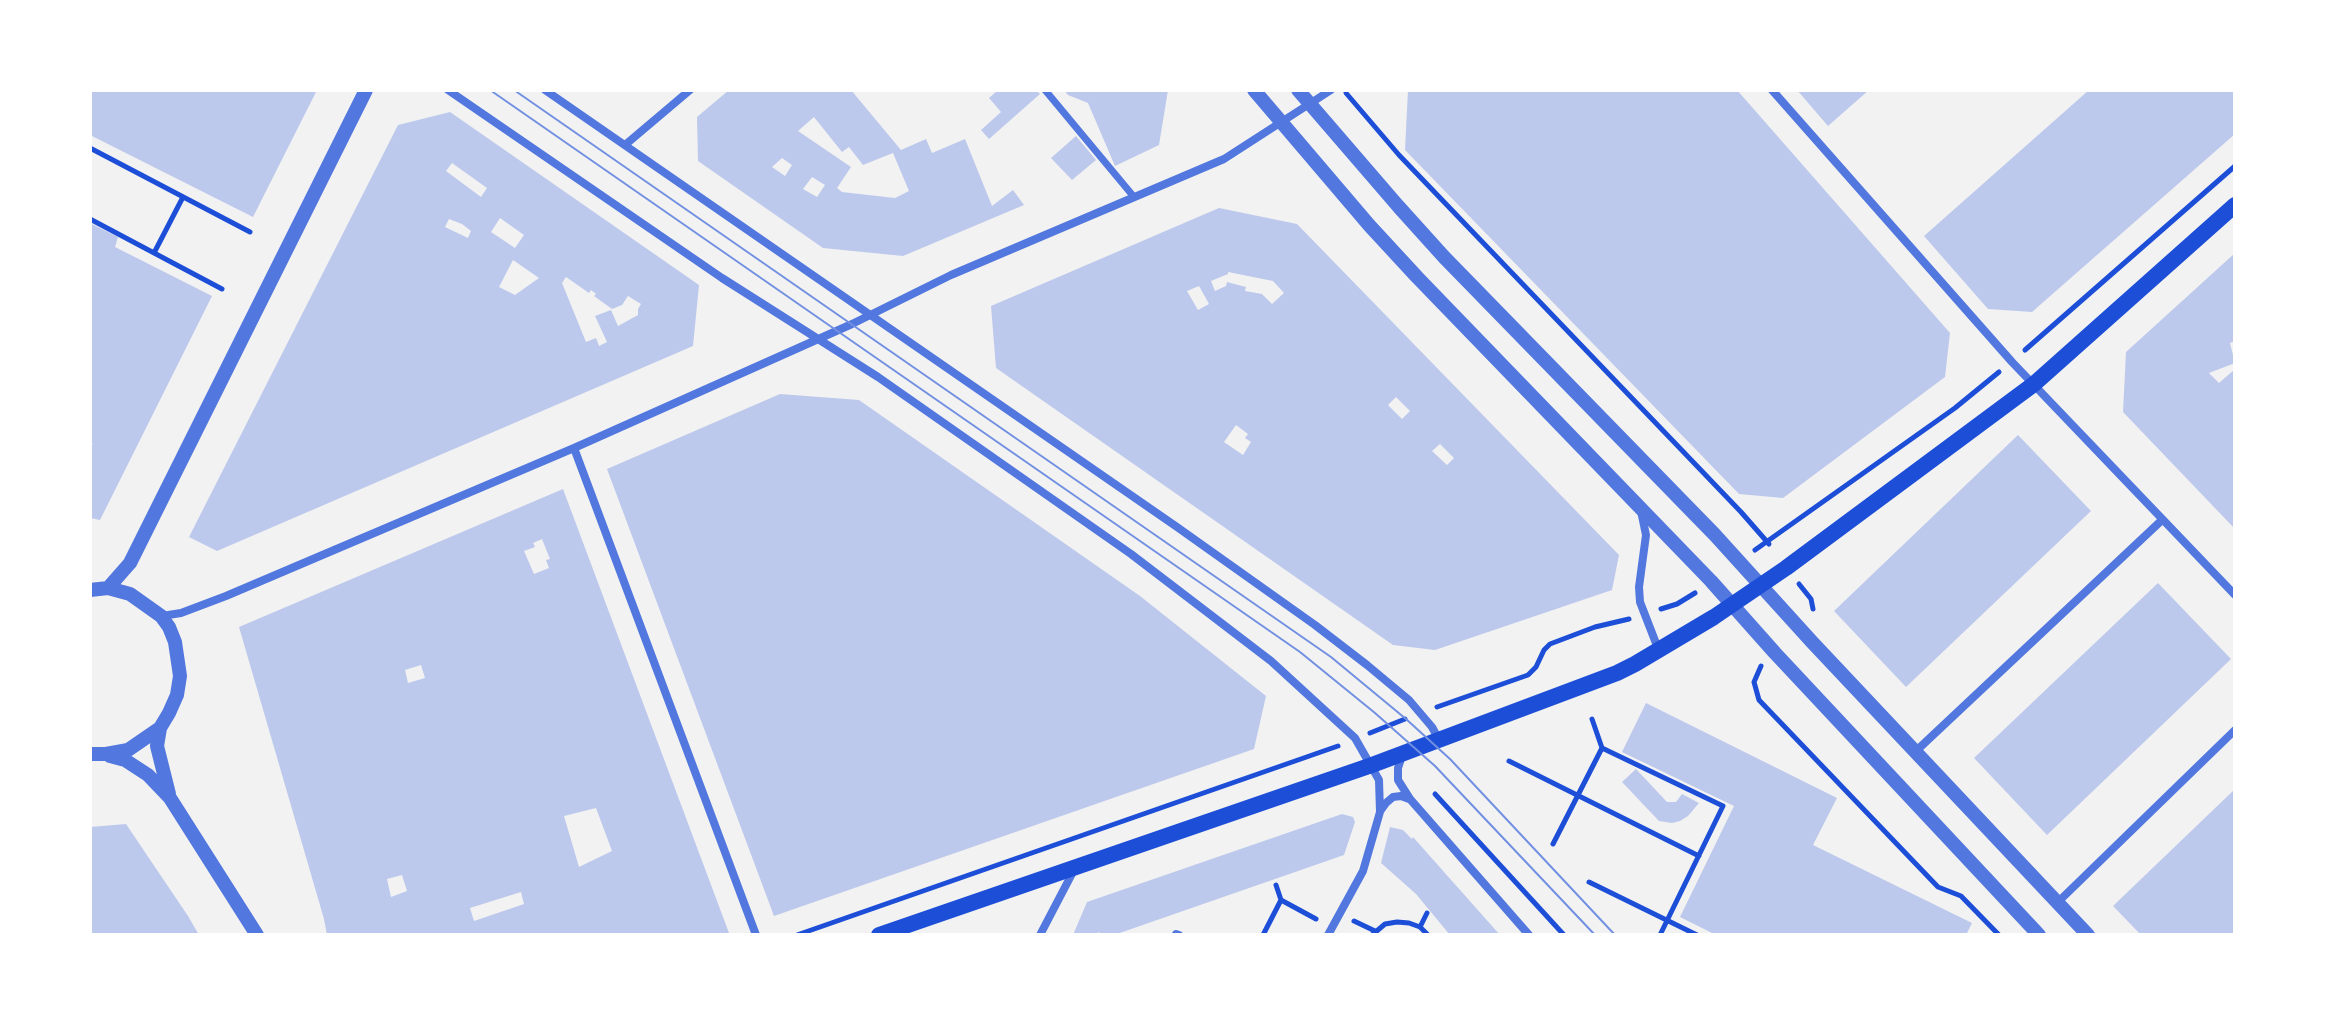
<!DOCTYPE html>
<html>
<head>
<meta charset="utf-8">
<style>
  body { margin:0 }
  #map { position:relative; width:2325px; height:1025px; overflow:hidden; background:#f2f2f2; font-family:"Nunito Sans",sans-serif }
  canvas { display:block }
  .frame { position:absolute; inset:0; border:92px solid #fff; pointer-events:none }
</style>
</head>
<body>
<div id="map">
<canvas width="2325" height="1025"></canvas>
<div class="frame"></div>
</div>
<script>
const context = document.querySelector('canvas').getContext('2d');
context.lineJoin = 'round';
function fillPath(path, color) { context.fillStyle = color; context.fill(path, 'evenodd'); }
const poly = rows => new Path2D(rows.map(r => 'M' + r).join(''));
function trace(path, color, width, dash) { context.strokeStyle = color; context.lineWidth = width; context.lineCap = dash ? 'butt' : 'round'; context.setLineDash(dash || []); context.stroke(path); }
const building = poly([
  [90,90,317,90,253,217,90,135],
  [729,90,851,90,901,150,926,139,932,153,965,139,992,206,1013,190,1024,205,903,256,823,248,698,161,697,117],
  [814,117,842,152,849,147,863,165,893,153,909,191,895,198,842,192,837,188,851,167,798,131],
  [782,158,792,165,785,176,772,167],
  [812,177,825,185,817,197,803,189],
  [998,90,1036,90,1040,94,989,139,981,130,1001,112,989,98],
  [1064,90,1168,90,1159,145,1115,166,1088,103,1068,95],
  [1408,90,1737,90,1950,333,1945,377,1783,498,1739,494,1405,150],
  [1797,90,1869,90,1828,126],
  [2089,90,2235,90,2235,134,2032,312,1988,309,1924,236],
  [450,112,699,285,693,346,217,551,189,537,398,125],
  [452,163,487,188,481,197,446,171],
  [500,218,524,235,515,248,491,232],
  [449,219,462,224,471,231,468,238,445,227],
  [513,260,539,278,515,295,499,287],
  [566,277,589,293,591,290,596,294,594,296,612,309,622,305,628,296,641,304,638,309,638,315,618,326,611,310,595,316,607,342,599,346,596,338,586,342,562,283],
  [1076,136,1096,160,1072,180,1051,158],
  [1219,208,1297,224,1619,555,1612,590,1435,650,1393,645,996,368,991,306],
  [1228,272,1273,281,1284,293,1272,304,1262,294,1245,291,1246,287,1227,282,1226,286,1215,291,1211,281,1228,274],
  [1199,286,1209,304,1198,310,1187,291],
  [1396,397,1410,411,1402,419,1388,405],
  [1236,425,1248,434,1245,438,1251,442,1243,455,1224,442],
  [1440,444,1454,458,1447,465,1432,451],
  [90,223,118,237,115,247,212,296,100,520,90,518,90,447,93,444,90,442],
  [2235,253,2235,341,2230,343,2235,363,2209,373,2219,383,2235,369,2235,529,2123,412,2126,352],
  [780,394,859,400,1140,596,1266,696,1254,749,774,916,607,469],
  [2018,435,2091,511,1906,687,1834,611],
  [563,489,729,933,327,935,324,919,239,627],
  [542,539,550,559,546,560,549,568,534,574,524,551,535,547,533,543],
  [421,665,425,678,408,683,405,670],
  [596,808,612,851,579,867,564,816],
  [402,875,407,891,391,897,387,879],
  [521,892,524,904,474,921,470,908],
  [2158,583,2231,659,2047,835,1974,758],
  [1646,703,1837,798,1813,845,1972,923,1966,935,1716,935,1680,917,1734,806,1622,752],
  [1636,769,1667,802,1676,802,1682,794,1699,803,1688,816,1680,821,1672,823,1659,821,1622,782],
  [2235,789,2235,935,2141,935,2113,906],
  [1342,814,1353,817,1355,822,1344,855,1114,935,1103,935,1098,932,1097,935,1073,935,1087,902],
  [126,824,188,916,199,935,90,935,90,827],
  [1390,827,1403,830,1412,839,1413,837,1500,935,1450,935,1416,894,1381,863]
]);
const path = poly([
  [1346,93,1399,155,1741,512,1769,544],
  [90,148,250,232],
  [90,219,222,289],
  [154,253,183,197],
  [2025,350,2235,166],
  [1755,550,1955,408,1999,372],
  [1799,584,1811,599,1813,609],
  [1661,609,1677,604,1695,593],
  [1761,666,1754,682,1759,700,1938,887,1961,896,1999,935],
  [1437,707,1528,675,1536,667,1544,650,1550,644,1595,627,1629,619],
  [1592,719,1602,748,1723,806,1660,935],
  [1370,733,1405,719],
  [1509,761,1699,856],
  [1435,794,1564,935],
  [1553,844,1602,748],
  [1589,882,1697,935],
  [1276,885,1281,900],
  [1354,921,1375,931],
  [1420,927,1427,913],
  [797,935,1338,746],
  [1263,935,1281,900,1316,919],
  [1372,935,1385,924,1397,922,1409,923,1420,927,1428,935]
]);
const pedestrian = poly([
  [1045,90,1134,197]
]);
const minor = poly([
  [448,90,722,278,878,377,1131,554,1271,661,1355,738,1379,780,1380,812,1363,871,1328,935],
  [545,90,1177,527,1315,625,1367,665,1409,700,1432,727,1439,740],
  [1772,90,2012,362,2235,595],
  [625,145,690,90],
  [574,448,756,935],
  [1641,511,1646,535,1639,587,1640,602,1659,651],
  [162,616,181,613,226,596,574,448,852,324,951,275,1224,159,1331,90],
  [1915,752,2162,520],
  [1403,753,1398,768,1398,780,1410,799,1529,935],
  [1381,810,1386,803,1393,797,1401,796,1409,799],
  [2057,903,2235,730],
  [1176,934,1179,935],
  [1040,935,1075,868]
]);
const tertiary = poly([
  [1254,90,1369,225,1417,277,1711,581,1775,653,2039,935],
  [1298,90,1398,206,1444,257,1715,535,1812,642,2088,935],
  [108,588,130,563,366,90],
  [90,590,108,588,130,594,161,616,169,627,175,642,180,676,177,695,169,713,160,728,128,750,106,754,90,754],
  [160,728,157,746,169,794],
  [110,756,125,760,148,775,170,798,257,935]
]);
const secondary = poly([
  [879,935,1372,765,1617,673,1635,664,1714,617,1786,568,2034,384,2235,205]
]);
const tram = poly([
  [490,90,1300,652,1375,713,1435,766,1595,935],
  [514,90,1331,657,1406,719,1450,759,1615,935]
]);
fillPath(building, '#bdc9ec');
trace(path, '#1d4ed8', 5);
trace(pedestrian, '#5277de', 7);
trace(minor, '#5277de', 8);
trace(tertiary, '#5277de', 14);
trace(secondary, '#1d4ed8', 16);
trace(tram, '#7290e2', 2);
</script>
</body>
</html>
